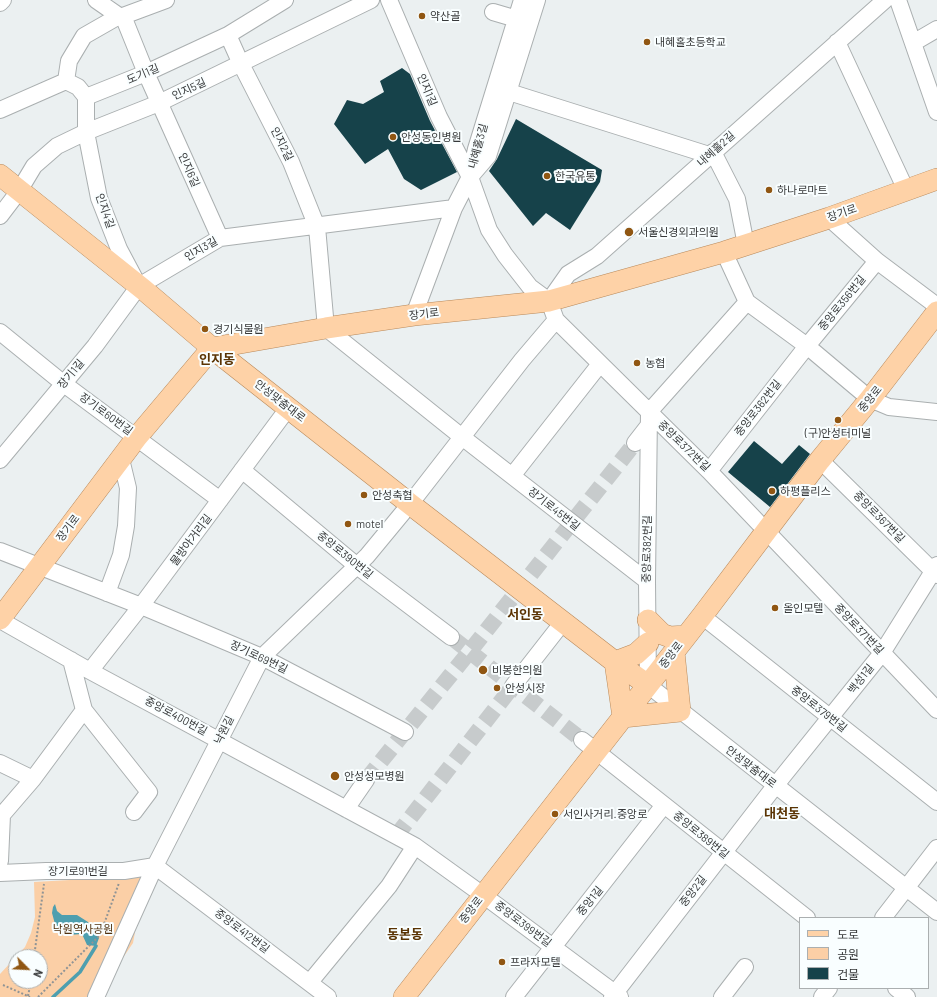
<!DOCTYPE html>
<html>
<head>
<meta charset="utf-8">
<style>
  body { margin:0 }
  #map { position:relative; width:937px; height:997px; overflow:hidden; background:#ebf0f1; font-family:Barlow,"Noto Sans KR",sans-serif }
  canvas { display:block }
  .legend { position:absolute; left:799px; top:917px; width:130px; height:72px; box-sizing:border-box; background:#f9feff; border:1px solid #abafb0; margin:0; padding:5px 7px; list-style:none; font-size:12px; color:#37393a }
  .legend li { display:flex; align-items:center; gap:8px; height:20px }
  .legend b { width:20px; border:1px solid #abafb0 }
  .north { position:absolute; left:8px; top:949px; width:40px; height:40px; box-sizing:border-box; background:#f9feff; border:1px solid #abafb0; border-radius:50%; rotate:114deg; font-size:11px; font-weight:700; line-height:16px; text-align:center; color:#37393a }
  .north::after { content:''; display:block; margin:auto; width:14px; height:18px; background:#905612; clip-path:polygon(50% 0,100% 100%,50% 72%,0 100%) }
</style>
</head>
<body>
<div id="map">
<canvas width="937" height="997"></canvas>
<ul class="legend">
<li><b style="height:5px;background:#fed2a7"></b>도로</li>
<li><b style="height:11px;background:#fbcfa6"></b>공원</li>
<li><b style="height:11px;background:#16424a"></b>건물</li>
</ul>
<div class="north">N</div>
</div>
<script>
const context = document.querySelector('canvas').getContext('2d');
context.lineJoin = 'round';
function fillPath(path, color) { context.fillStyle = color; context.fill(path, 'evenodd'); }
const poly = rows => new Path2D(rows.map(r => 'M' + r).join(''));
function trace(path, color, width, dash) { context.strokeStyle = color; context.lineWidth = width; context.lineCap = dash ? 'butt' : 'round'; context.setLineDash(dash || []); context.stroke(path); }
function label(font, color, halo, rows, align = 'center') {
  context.font = font + ' Barlow,"Noto Sans KR",sans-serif'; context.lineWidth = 4; context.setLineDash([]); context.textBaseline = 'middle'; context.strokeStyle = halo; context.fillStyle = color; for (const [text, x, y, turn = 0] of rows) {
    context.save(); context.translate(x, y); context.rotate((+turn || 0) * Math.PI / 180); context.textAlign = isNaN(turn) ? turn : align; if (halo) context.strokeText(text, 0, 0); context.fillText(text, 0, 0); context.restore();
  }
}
const green = poly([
  [141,876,144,883,133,943,118,965,103,997,0,997,0,974,25,947,31,933,35,917,34,882],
  [16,957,40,957,40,981,16,981]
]);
const water = poly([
  [55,904,57,911,62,915,77,915,88,922,99,938,96,946,87,945,82,934,69,935,55,924,52,913,53,907]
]);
const stream = poly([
  [53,997,80,972,96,946]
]);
const building = poly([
  [402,68,410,74,430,121,457,172,421,190,404,179,388,149,365,164,334,124,347,100,363,104,384,92,380,81],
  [516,119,602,170,600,182,570,230,546,213,533,226,489,171,497,159],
  [754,441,782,464,799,445,810,454,770,507,728,472]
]);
const minorTunnel = poly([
  [451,637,582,740],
  [366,780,470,651,635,443],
  [396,836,513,686]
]);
const path = poly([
  [34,957,44,884],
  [3,985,30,997],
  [28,996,31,981],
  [38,997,100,935,119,883]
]);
const minor = poly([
  [96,0,119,16],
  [389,0,439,117,470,177,489,230,505,255,530,287,549,301],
  [898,0,937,112],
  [0,3,3,0],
  [493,12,527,22],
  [123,16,146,73,220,238],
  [228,35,241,64,291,162,317,227,326,328,462,437,647,581],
  [837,42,906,190],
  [913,43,937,29],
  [66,81,69,61,84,36,119,16,123,16,166,0],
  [509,92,709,155],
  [86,97,146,73,228,35,285,0],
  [86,97,86,132,99,198,119,249,136,281],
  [0,110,66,81,78,87,86,97],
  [713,152,737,199,746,245],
  [470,176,476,149,522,0],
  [0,216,19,191,34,166,57,146,86,132,159,103,371,0],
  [829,218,877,261,937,306],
  [724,252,747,302,807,346,870,399,889,407,937,412],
  [549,301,568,274,597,256,885,0],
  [747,302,649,412,647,581,648,685,937,912],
  [414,315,454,208,470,177,488,156,537,0],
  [556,320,709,471,937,710],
  [0,332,64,384,220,500],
  [635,443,649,425],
  [0,460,95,346,139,286,220,238,454,208],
  [820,460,937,575],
  [242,470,357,566,451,637],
  [709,471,807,346,877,261],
  [512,476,600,364],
  [0,551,141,606,262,657,405,732],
  [107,593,121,555,126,526,128,488,121,459],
  [702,616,937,802],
  [0,620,90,671,415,846,483,895,620,997],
  [71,660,84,710,149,792,134,812],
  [90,671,141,606,289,407],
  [513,686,563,622],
  [582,740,807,918],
  [0,763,33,779],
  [346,809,366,780],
  [0,861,2,815,33,779,84,710],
  [0,873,46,871,124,871,155,866,328,997],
  [883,918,937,848],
  [310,982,389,886,415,846],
  [896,988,907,997],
  [96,997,155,866,262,657,367,556,410,504,522,360,556,320,549,301],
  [514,997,664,805],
  [612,997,775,786,882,653,937,565],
  [722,997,745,967],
  [822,997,829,988]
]);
const major = poly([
  [0,175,144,290,212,348,410,504,611,659,648,685],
  [0,619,137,437,212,348,326,328,414,315,549,301,724,252,829,218,937,179],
  [648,620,662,634,670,637,686,636],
  [648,643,636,654,615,662,623,717,680,711,674,652],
  [404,997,702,616,820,460,870,399,937,312]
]);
const markers = [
  [422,16,4,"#905612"],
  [647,42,4,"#905612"],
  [393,137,4,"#905612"],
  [547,176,4,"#905612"],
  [769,190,4,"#905612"],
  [629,232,5,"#905612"],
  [205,329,4,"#905612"],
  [637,363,4,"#905612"],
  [838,420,4,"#905612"],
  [772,491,4,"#905612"],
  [364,495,4,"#905612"],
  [348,524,4,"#905612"],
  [775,608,4,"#905612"],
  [483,670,5,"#905612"],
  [497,688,4,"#905612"],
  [335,776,5,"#905612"],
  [555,814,4,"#905612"],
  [502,962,4,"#905612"]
];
const poiNames = [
  ["약산골",430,16],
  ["내혜홀초등학교",655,42],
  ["안성동인병원",401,137],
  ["한국유통",555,176],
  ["하나로마트",777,190],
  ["서울신경외과의원",638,232],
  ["경기식물원",213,329],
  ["농협",645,363],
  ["(구)안성터미널",838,433,"center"],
  ["하평플리스",780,491],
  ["안성축협",372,495],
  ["motel",356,524],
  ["올인모텔",783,608],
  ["비봉한의원",492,670],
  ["안성시장",505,688],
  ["안성성모병원",344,776],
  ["서인사거리.중앙로",563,814],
  ["프라자모텔",510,962]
];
const streetNames = [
  ["도기1길",143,74,-23],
  ["인지5길",189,89,-25],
  ["인지1길",427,90,67],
  ["인지2길",282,144,63],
  ["내혜홀3길",478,146,-75],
  ["내혜홀2길",716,149,-42],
  ["인지6길",189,170,66],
  ["인지4길",105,211,71],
  ["장기로",842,213,-19],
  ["인지3길",201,249,-30],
  ["중앙로356번길",842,303,-51],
  ["장기로",424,314,-7],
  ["장기1길",71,374,-50],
  ["중앙로",870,399,-51],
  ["안성맞춤대로",280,401,38],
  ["중앙로362번길",758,408,-52],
  ["장기로60번길",106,414,36],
  ["중앙로372번길",684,446,44],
  ["장기로45번길",554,509,38],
  ["중앙로367번길",879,517,45],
  ["장기로",68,528,-53],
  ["물방아거리길",191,540,-53],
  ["중앙로382번길",647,549,-89],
  ["중앙로390번길",345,555,39],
  ["중앙로371번길",859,629,46],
  ["중앙로",671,655,-52],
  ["장기로69번길",259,657,25],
  ["백성1길",861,679,-52],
  ["중앙로379번길",819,709,38],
  ["중앙로400번길",176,716,28],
  ["낙원길",224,730,-63],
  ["안성맞춤대로",751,767,38],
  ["중앙로389번길",701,835,39],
  ["장기로91번길",78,871],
  ["중앙2길",693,891,-52],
  ["중앙1길",590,901,-51],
  ["중앙로",471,910,-52],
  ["중앙로399번길",523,924,37],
  ["중앙로412번길",242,931,37]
];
const parkNames = [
  ["낙원역사공원",83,929]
];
const quarterNames = [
  ["인지동",217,360],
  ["서인동",525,615],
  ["대천동",782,814],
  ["동본동",405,935]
];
fillPath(green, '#fbcfa6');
fillPath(water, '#4e9faf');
trace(stream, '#4e9faf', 3.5);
fillPath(building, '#16424a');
trace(minorTunnel, '#c7cbcc', 16, [16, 8]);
trace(minor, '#aaafb0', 18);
trace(major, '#b8895b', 22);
trace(path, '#909495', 2, [2, 2]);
trace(minor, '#fff', 16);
trace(major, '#fed2a7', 21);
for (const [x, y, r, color] of markers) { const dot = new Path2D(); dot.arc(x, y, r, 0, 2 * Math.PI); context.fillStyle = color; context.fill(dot); trace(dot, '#f9feff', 1.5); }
label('11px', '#37393a', '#f9feff', poiNames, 'left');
label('11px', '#37393a', '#f9feff', streetNames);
label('11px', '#51310e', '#f9feff', parkNames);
label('bold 13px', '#5a3303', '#f9feff', quarterNames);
</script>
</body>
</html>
